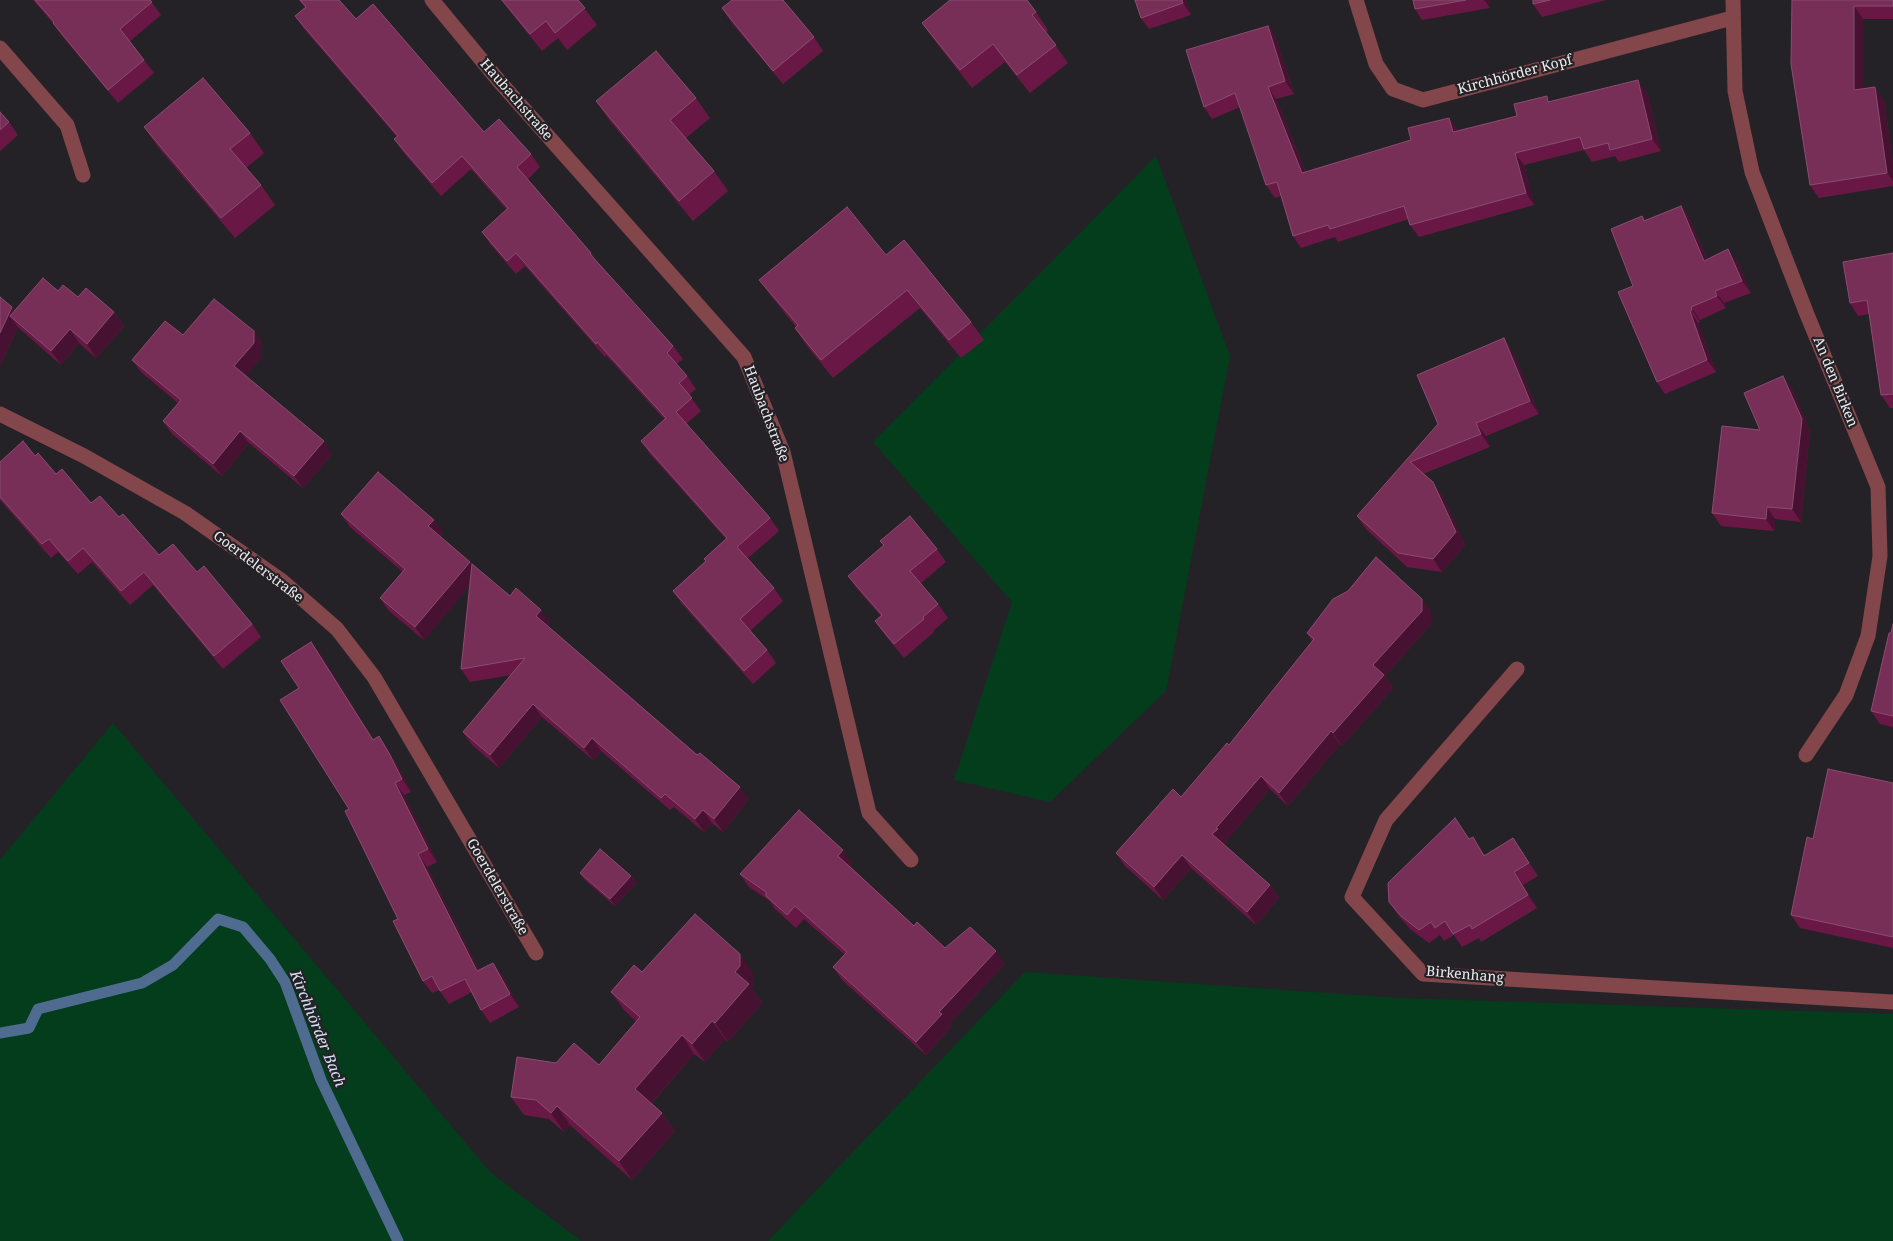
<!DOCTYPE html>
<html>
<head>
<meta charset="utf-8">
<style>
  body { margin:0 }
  canvas { display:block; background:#242226 }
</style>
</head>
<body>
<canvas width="1893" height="1241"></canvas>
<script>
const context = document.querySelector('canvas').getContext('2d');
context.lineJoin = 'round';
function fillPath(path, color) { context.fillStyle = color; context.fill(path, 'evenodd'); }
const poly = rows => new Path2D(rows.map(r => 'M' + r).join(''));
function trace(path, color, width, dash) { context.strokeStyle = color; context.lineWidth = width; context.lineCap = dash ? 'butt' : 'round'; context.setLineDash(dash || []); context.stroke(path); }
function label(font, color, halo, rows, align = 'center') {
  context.font = font + ' "Noto Serif",serif'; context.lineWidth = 4.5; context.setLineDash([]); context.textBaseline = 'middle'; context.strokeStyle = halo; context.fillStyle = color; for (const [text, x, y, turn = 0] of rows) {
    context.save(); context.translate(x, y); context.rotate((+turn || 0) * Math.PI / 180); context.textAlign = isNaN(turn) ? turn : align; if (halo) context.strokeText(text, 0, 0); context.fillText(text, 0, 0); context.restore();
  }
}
const green = poly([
  [1156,156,1230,356,1166,691,1050,802,954,780,1012,602,873,442],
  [113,723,490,1172,581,1241,0,1241,0,1055,11,1050,0,1055,0,860],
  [1025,972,1399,998,1893,1014,1893,1241,768,1241]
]);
const stream = poly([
  [0,1033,29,1028,38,1009,142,983,173,965,218,919,243,927,270,959,285,982,321,1080,398,1241]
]);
const street = poly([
  [432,0,499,81,744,357,783,452,869,813,911,860],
  [1356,0,1376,64,1393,89,1423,100,1732,18],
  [1733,0,1735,91,1752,172,1806,312,1878,487,1880,556,1868,636,1846,695,1806,755],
  [0,48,67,125,83,175],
  [0,414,84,456,185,513,282,581,337,629,374,677,536,953],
  [1517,669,1386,820,1352,897,1423,974,1893,1002]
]);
const wall = poly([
  [33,0,150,0,161,15,130,41,144,60,154,73,118,103,62,36,53,23],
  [299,0,339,0,356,19,484,132,531,154,540,167,528,179,591,253,597,262,673,346,683,359,677,364,687,376,696,389,689,395,701,411,686,424,770,518,779,531,748,558,774,588,783,601,750,631,767,650,776,663,753,684,682,604,673,591,706,561,726,539,650,454,641,441,665,420,606,355,605,357,525,266,516,274,491,245,482,232,507,210,471,169,441,196,403,152,394,139,397,137,304,29,295,16,305,7],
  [501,0,578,0,597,25,567,50,558,38,542,51],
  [1186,0,1191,15,1149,29,1141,18],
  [1413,0,1490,0,1490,8,1422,20,1415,9],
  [1533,0,1606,0,1542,17,1533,4],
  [1792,0,1893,0,1893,19,1863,19,1863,89,1884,100,1893,163,1893,186,1819,198,1810,185],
  [722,8,814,37,823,51,783,84,731,22],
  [1036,12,1048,30,1046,32,1068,63,1030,93,1005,62,972,88,935,41,922,23],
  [1268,26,1276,38,1294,94,1276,99,1306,172,1411,140,1449,118,1458,131,1517,116,1551,101,1647,92,1661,151,1619,162,1615,156,1592,162,1584,150,1524,165,1534,205,1419,237,1410,225,1409,219,1338,242,1335,237,1301,248,1293,236,1281,196,1275,198,1266,185,1240,107,1212,119,1204,107],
  [696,98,710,118,686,138,714,171,728,191,693,221,610,121,596,101],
  [0,112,9,122,18,135,0,151],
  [144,127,250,133,264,153,246,168,261,185,275,205,235,238,158,147],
  [1681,206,1689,218,1707,259,1737,261,1751,293,1724,303,1726,308,1700,320,1700,322,1698,323,1716,372,1665,394,1657,382,1633,286,1642,216,1645,220],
  [1893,253,1893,408,1890,408,1881,395,1869,314,1858,316,1850,303],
  [886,255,971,322,984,340,961,358,920,308,833,378,807,346,795,328,796,327,772,297,759,280],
  [58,291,78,297,114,312,124,326,96,358,79,343,61,365,20,329,18,327,0,366,0,297,15,310],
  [254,331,262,343,262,356,245,376,332,454,303,488,249,443,222,476,172,434,163,421,178,403,141,372,132,360,183,335],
  [1513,352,1539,414,1486,436,1490,447,1423,474,1442,495,1465,545,1442,572,1407,567,1366,529,1357,516],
  [1792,389,1810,431,1801,522,1775,519,1774,531,1721,526,1712,513,1760,430],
  [35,456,56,474,91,503,119,517,159,555,197,572,252,624,261,637,223,669,153,585,130,605,92,562,78,574,58,552,51,558,0,500,0,462],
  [341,514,443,532,440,536,472,565,510,596,550,623,548,626,749,799,723,832,712,823,704,832,674,807,670,810,601,751,593,760,542,717,499,768,472,745,463,732,511,675,470,682,461,669,470,585,424,640,389,611,380,598,403,572,350,527],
  [880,541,937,549,946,562,921,583,938,604,948,618,933,631,934,632,904,658,885,635,875,621,881,616,858,590,848,576,883,546],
  [1422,599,1431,612,1431,624,1385,676,1393,688,1342,746,1340,744,1288,806,1270,789,1226,841,1227,842,1224,845,1270,885,1279,898,1256,925,1191,868,1163,900,1125,866,1116,853,1181,797,1229,745,1312,641,1307,633],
  [1893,624,1893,727,1880,724,1871,711],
  [311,642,320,654,373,739,379,736,399,768,411,792,404,795,437,862,427,867,479,970,502,975,519,1007,490,1023,481,1010,472,992,449,1004,439,990,432,993,423,981,398,919,349,809,299,688],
  [1893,783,1893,948,1800,928,1791,915,1813,839],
  [1513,838,1538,876,1523,885,1537,908,1481,942,1479,938,1462,947,1454,935,1444,941,1440,935,1429,943,1410,929,1398,915,1389,902,1470,839,1485,855],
  [852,863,850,866,914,926,945,948,1005,964,949,1024,951,1027,926,1055,842,980,833,967,845,955,804,919,796,928,775,909,770,901,749,887,740,874],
  [580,873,631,876,636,883,615,906,585,880],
  [642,972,753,973,753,985,751,987,762,1003,728,1042,725,1039,705,1062,694,1054,652,1103,662,1113,675,1131,632,1180,570,1125,564,1132,549,1119,524,1115,511,1097,556,1063,599,1065,637,1022,624,1010,611,992]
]);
const shadedWall = poly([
  [1182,0,1186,0,1191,15,1183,3],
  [1484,0,1490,0,1490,8],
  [1854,6,1863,19,1863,103,1854,90],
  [1268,26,1276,38,1294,94,1285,81],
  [1638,80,1647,92,1661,151,1652,139],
  [1268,87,1276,99,1311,185,1302,173],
  [1875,87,1884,100,1893,163,1893,181,1887,173],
  [1449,118,1458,130,1462,145,1453,132],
  [1515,153,1524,165,1534,205,1526,193],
  [1681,206,1689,218,1713,273,1704,261],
  [1728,249,1737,261,1751,293,1742,281],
  [1715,291,1724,303,1726,308,1717,296],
  [12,307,21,320,10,316,18,327,0,366,0,333],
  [1691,307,1700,320,1700,322,1692,310],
  [1690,311,1698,323,1716,372,1707,360],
  [114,312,124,326,96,358,87,344],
  [70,329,79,343,61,365,51,351],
  [254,331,262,343,262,356,243,379,234,366],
  [1504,338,1513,352,1539,414,1530,401],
  [1783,376,1792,389,1810,431,1801,522,1792,509],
  [1476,423,1486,436,1490,447,1481,434],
  [240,431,249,443,222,476,213,464],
  [324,441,332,454,303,488,294,476],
  [1433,482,1442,495,1465,545,1442,572,1433,559],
  [1767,507,1775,519,1774,531,1766,519],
  [434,520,443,532,437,539,428,526],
  [470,562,479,575,424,640,415,627],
  [1422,599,1431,612,1431,624,1385,676,1393,688,1342,746,1333,733,1373,665],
  [541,610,550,623,545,629,536,616],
  [311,642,320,654,381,752,373,740],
  [533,704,542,717,499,768,490,755],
  [1331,731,1340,744,1288,806,1279,793],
  [379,736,399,768,411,792,402,779],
  [592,738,601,751,593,760,584,748],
  [1261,776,1270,789,1226,841,1227,842,1222,848,1212,834,1216,828],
  [395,783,404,795,437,862,428,849],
  [740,787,749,799,723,832,714,819],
  [703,810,712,823,704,832,695,819],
  [843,850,852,863,847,869,838,856],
  [418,854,427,867,486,984,477,971],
  [1182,855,1191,868,1163,900,1154,887],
  [1514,872,1523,885,1537,908,1528,895],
  [631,876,636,883,615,906,610,899],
  [1270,885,1279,898,1256,925,1247,912],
  [996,951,1005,964,949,1024,951,1027,926,1055,916,1042,939,1012],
  [740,954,753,973,753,985,751,987,762,1003,728,1042,715,1023,735,972],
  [493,963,502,975,519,1007,510,994],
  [712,1021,725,1039,705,1062,692,1044],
  [682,1035,694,1054,648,1107,635,1089],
  [557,1106,570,1125,564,1132,551,1113],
  [662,1113,675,1131,632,1180,619,1161]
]);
const building = poly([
  [35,0,150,0,152,2,120,29,144,60,108,90,53,23,54,22,35,0],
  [300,0,339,0,356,19,373,4,484,132,499,119,531,154,517,167,591,253,590,254,673,346,667,353,687,376,679,383,692,398,676,412,770,518,737,547,774,588,740,619,767,650,744,671,673,591,706,561,704,559,727,538,641,441,666,418,597,342,596,344,516,253,507,261,482,232,508,208,462,156,432,183,394,139,398,136,295,16,306,7,300,0],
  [502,0,578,0,585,8,555,33,546,21,530,34,502,0],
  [732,0,783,0,814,37,773,71,722,8,732,0],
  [950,0,1027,0,1036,12,1032,15,1056,45,1017,75,993,44,960,70,922,23,950,0],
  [1135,0,1182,0,1183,3,1141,18,1135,0],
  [1413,0,1466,0,1415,9,1413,0],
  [1533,0,1550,0,1533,4,1533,0],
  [1792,0,1893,0,1893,6,1854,6,1854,90,1875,87,1887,173,1810,185,1791,64,1792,0],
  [1268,26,1285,81,1268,87,1302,173,1411,140,1408,128,1449,118,1453,132,1517,116,1514,104,1547,96,1548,102,1638,80,1652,139,1610,150,1608,143,1584,149,1580,137,1515,153,1526,193,1410,225,1404,206,1330,229,1328,225,1293,236,1277,182,1266,185,1235,93,1204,107,1186,50,1268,26],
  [656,51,696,98,670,120,714,171,679,201,596,101,656,51],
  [203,78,250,133,230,149,261,185,221,218,144,127,203,78],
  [0,112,9,122,0,130,0,112],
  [1681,206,1704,261,1728,249,1742,281,1715,291,1717,296,1691,307,1692,310,1690,311,1707,360,1657,382,1618,292,1633,286,1611,229,1642,216,1644,221,1681,206],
  [847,207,886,255,904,240,971,322,949,340,907,290,821,360,795,328,798,325,759,280,847,207],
  [1893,253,1893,394,1881,395,1867,300,1850,303,1843,262,1893,253],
  [43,278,58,291,63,285,78,297,86,288,114,312,87,344,70,329,51,351,10,316,43,278],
  [0,297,12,307,0,333,0,297],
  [214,299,254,331,254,343,234,366,324,441,294,476,240,431,213,464,163,421,181,400,132,360,165,321,183,335,214,299],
  [1504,338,1530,401,1476,423,1481,434,1410,462,1433,482,1456,532,1433,559,1398,553,1357,516,1438,424,1417,375,1504,338],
  [1783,376,1802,419,1792,509,1767,507,1766,519,1712,513,1722,426,1760,430,1744,393,1783,376],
  [23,441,35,456,38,453,56,474,62,469,91,503,100,496,119,517,123,514,159,555,173,544,197,572,204,566,252,624,214,656,144,572,121,591,83,548,68,561,49,539,42,544,0,497,0,462,23,441],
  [378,472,434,520,428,526,470,562,415,627,380,598,405,569,341,514,378,472],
  [910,516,937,549,910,571,938,604,923,617,924,619,894,644,875,621,882,615,848,576,884,545,880,541,910,516],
  [1376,557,1422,599,1422,611,1373,665,1384,675,1333,733,1331,731,1279,793,1261,776,1216,828,1218,829,1212,834,1270,885,1247,912,1182,855,1154,887,1116,853,1173,789,1181,797,1227,743,1229,745,1314,639,1307,633,1333,599,1348,591,1376,557],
  [472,564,510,596,516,588,541,610,536,616,697,755,700,753,740,787,714,819,703,810,695,819,665,794,661,798,592,738,584,748,533,704,490,755,463,732,525,658,461,669,472,564],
  [1893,624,1893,716,1871,711,1889,633,1891,633,1893,624],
  [311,642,373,740,379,736,390,755,402,779,395,783,428,849,418,854,477,971,493,963,510,994,481,1010,465,979,440,991,432,976,423,981,393,921,398,919,345,811,349,809,280,700,299,688,281,661,311,642],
  [1828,769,1893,783,1893,937,1791,915,1807,837,1813,839,1828,769],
  [799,810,843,850,838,856,914,926,917,922,945,948,970,927,996,951,939,1012,942,1014,916,1042,833,967,847,952,795,906,787,915,766,896,766,892,740,874,799,810],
  [1455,818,1469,839,1473,837,1484,856,1513,838,1529,863,1514,872,1528,895,1472,929,1470,925,1453,934,1445,921,1435,928,1431,922,1419,930,1401,916,1389,902,1388,883,1455,818],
  [600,849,631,876,610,899,580,873,600,849],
  [695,914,740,954,740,966,735,972,749,984,715,1023,712,1021,692,1044,682,1035,635,1089,662,1113,619,1161,557,1106,551,1113,536,1100,511,1097,517,1057,556,1063,574,1043,599,1065,640,1017,611,992,634,965,642,972,695,914]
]);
const streetNames = [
  ["Kirchhörder Kopf",1515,75,-15],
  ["Haubachstraße",516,100,49],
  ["An den Birken",1835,382,68],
  ["Haubachstraße",766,414,69],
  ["Goerdelerstraße",258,567,37],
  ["Goerdelerstraße",497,887,60],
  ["Birkenhang",1465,975,5]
];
const waterNames = [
  ["Kirchhörder Bach",317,1029,68]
];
fillPath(green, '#033d1c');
trace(stream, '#4f6b90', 11);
trace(street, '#83464b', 15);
fillPath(wall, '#691846');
fillPath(shadedWall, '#471231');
fillPath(building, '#772f58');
trace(building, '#8a4c6f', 1);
label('14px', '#edebee', '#242226', streetNames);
label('italic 15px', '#d4e2f5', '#242226', waterNames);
</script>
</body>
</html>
